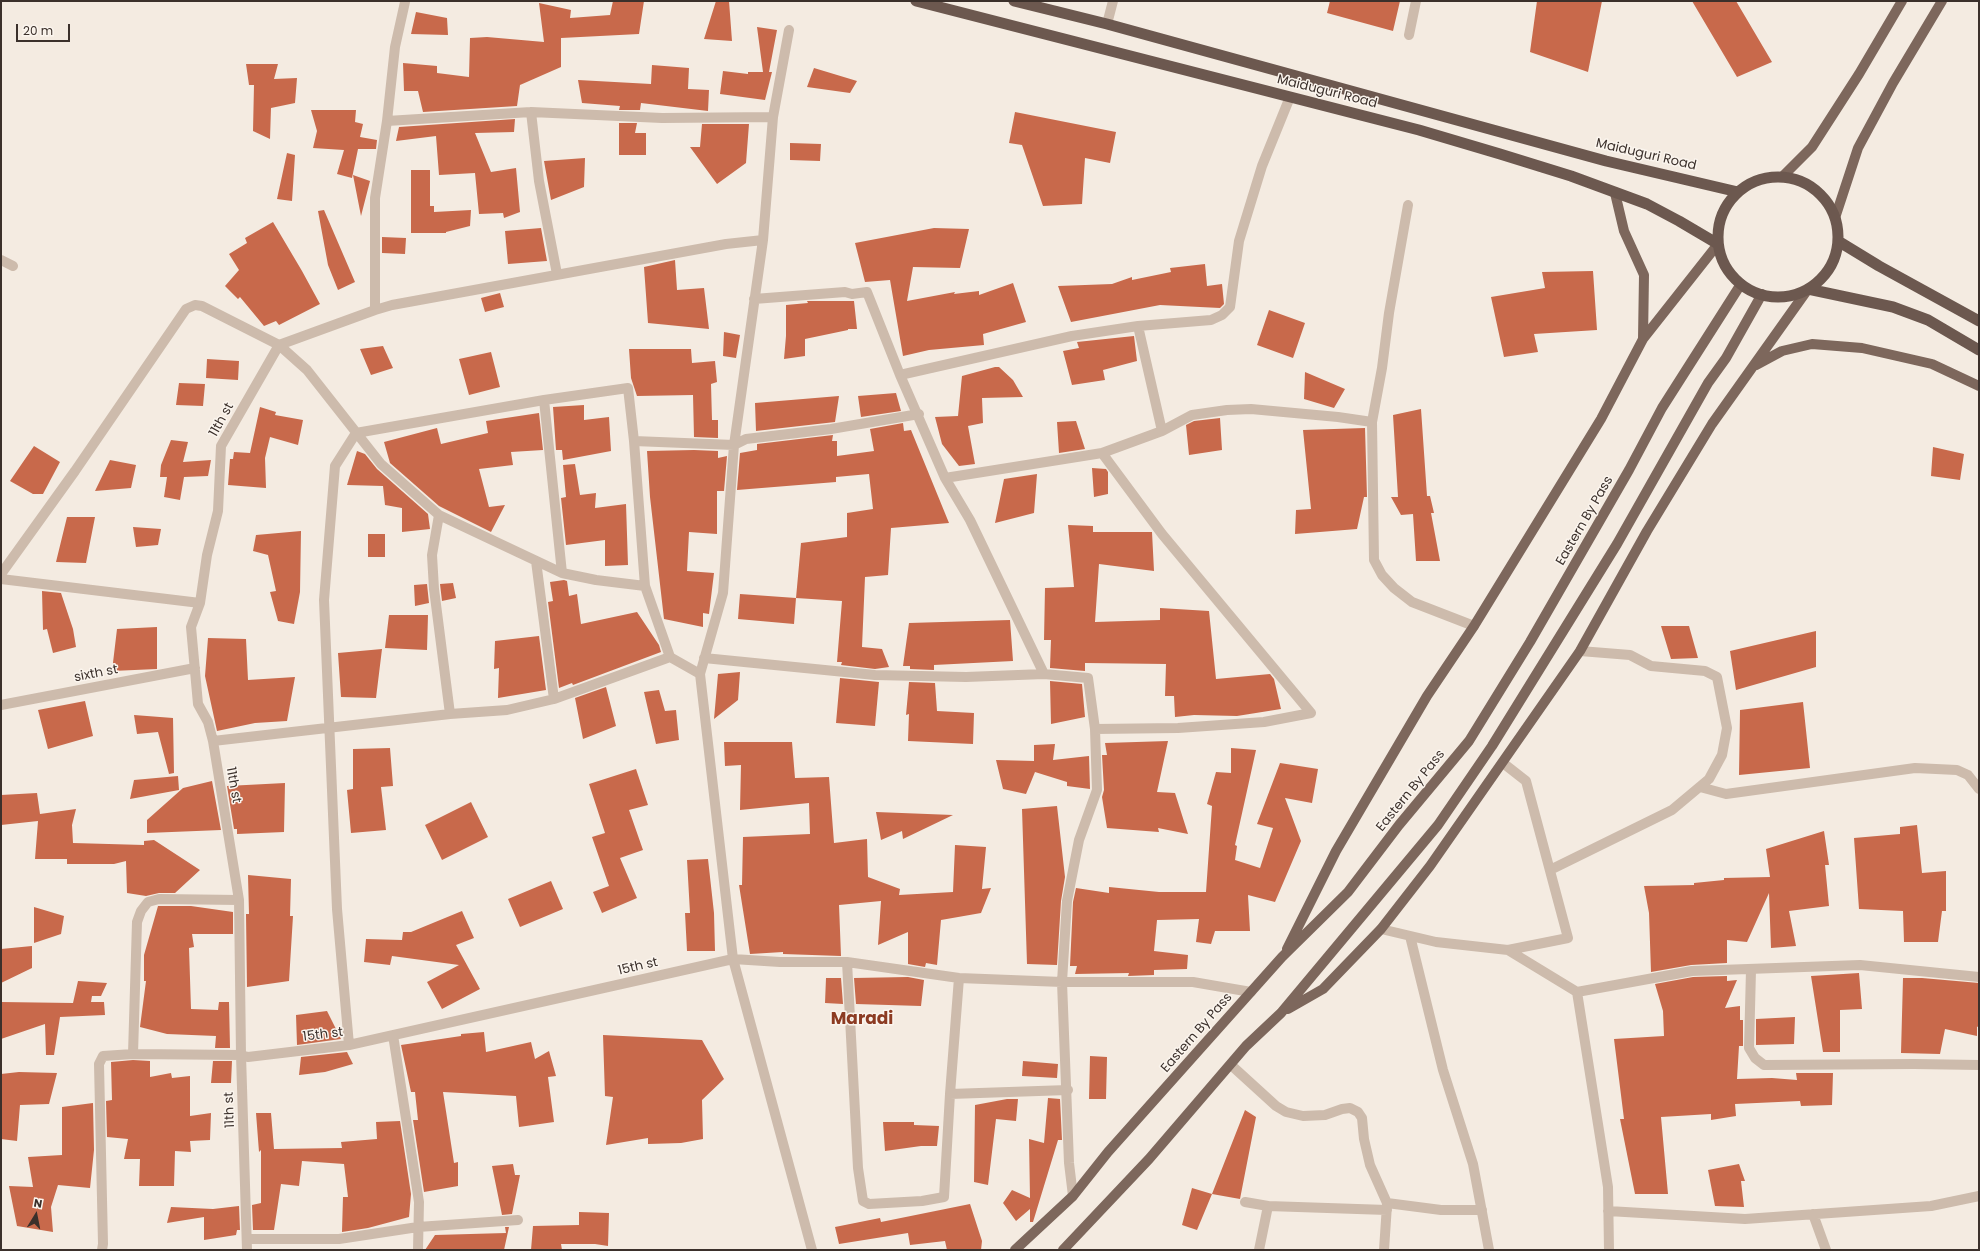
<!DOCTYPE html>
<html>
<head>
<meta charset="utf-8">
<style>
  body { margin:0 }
  #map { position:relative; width:1980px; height:1251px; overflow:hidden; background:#f4ebe1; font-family:Poppins,sans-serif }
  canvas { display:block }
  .frame { position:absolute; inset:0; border:2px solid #3b302b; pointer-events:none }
  .north { position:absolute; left:16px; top:1195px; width:40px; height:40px; -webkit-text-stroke:3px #fbf5ee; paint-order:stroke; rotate:10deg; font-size:11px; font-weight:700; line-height:16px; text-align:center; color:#3b302b }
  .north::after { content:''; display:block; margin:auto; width:14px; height:18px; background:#3b302b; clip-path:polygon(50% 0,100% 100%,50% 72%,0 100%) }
  .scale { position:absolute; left:16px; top:24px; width:54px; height:18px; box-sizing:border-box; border:2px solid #3b302b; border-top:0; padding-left:5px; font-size:12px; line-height:14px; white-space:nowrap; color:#3b302b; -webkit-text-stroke:3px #fbf5ee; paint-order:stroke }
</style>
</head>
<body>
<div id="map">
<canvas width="1980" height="1251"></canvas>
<div class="frame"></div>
<div class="north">N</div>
<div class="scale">20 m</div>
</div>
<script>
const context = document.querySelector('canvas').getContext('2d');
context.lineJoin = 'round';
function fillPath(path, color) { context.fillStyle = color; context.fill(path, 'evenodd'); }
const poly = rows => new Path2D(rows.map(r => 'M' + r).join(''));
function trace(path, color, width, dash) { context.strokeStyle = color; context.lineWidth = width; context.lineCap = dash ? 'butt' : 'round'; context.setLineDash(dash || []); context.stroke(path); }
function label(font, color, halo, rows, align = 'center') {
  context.font = font + ' Poppins,sans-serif'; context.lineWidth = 3; context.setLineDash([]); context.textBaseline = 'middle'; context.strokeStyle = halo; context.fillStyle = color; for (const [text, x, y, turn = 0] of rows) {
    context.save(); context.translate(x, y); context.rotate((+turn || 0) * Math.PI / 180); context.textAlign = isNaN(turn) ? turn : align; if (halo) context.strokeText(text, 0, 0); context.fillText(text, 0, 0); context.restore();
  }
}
const building = poly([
  [613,1,644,1,639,34,561,38,561,67,520,85,517,106,423,112,418,91,404,91,403,63,437,66,437,73,469,77,470,38,487,37,544,42,539,3,571,10,570,18,610,15],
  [716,1,729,1,732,41,704,39],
  [1330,1,1400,1,1393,31,1327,13],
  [1537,1,1602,1,1588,72,1530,52],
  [1692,1,1736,1,1772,62,1737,77],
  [416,12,447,18,448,35,411,34],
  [757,27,777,30,769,72,772,72,765,100,720,94,723,71,748,74,748,72,763,72],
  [246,64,278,64,274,79,297,78,295,103,271,108,270,139,253,131,254,85,249,85],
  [652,65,689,68,688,89,709,90,708,111,641,103,640,110,619,110,620,106,582,103,578,80,651,84],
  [814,68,857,81,850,93,807,87],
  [311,110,356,110,355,122,363,124,360,137,377,140,376,149,358,149,352,178,337,174,344,150,313,148,317,131],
  [1015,112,1116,132,1110,163,1085,158,1082,204,1043,206,1022,145,1009,143],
  [515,119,514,132,475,133,491,172,516,168,520,212,504,218,503,213,479,214,475,173,439,175,436,136,396,141,399,127],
  [619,123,637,123,635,133,646,133,646,155,619,155],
  [702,124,749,124,746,163,717,184,690,147,700,147],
  [790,143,821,144,820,161,790,160],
  [287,153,295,155,292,201,277,199],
  [585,158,584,187,551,200,544,161],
  [411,170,430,170,430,206,434,206,434,212,471,210,470,226,446,232,446,233,411,233],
  [353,175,370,181,361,216],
  [324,210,355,282,338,290,328,265,318,211],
  [273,222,302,271,320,304,279,325,276,321,264,326,240,297,238,299,225,286,239,270,229,254,247,243,245,238],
  [541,228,547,261,508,264,505,231],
  [934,228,969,229,960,268,913,267,907,301,955,292,954,294,979,291,979,295,1013,283,1026,322,983,334,984,345,929,350,903,356,890,280,865,282,855,243],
  [382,237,406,238,405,254,382,253],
  [675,260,677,290,704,288,709,329,648,323,644,267],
  [1205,264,1207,286,1222,284,1224,304,1220,308,1160,305,1071,322,1058,286,1112,284,1132,277,1132,280,1171,272,1170,268],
  [1593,271,1597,330,1534,334,1538,352,1504,357,1491,297,1545,288,1542,272],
  [500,293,504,307,485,312,481,298],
  [807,301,854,301,857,329,848,329,848,330,805,339,805,356,784,359,786,336,786,305,808,303],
  [1269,310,1305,323,1293,358,1257,345],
  [724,332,740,335,736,358,723,356],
  [1134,336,1137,361,1103,370,1105,380,1072,385,1063,351,1079,348,1077,342],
  [383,346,393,368,371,375,360,349],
  [629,349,691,349,692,363,715,361,717,382,711,384,712,420,718,420,718,438,694,437,693,395,637,396,631,378],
  [491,352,500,387,469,395,459,359],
  [207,359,239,361,238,380,206,378],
  [995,367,999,367,1013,380,1023,397,982,398,983,423,968,426,975,464,959,466,942,444,935,417,958,416,962,376],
  [1305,372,1345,389,1334,408,1304,399],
  [179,383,205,384,203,406,176,405],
  [896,393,901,411,861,417,858,396],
  [839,396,835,422,756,431,755,403],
  [584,405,584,420,609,417,611,451,563,460,562,450,556,450,553,407],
  [260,407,276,412,275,415,303,420,298,445,270,437,265,458,266,488,228,485,230,459,233,459,234,452,250,453],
  [1421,409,1427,496,1430,496,1434,513,1431,513,1440,561,1416,561,1413,514,1401,515,1391,497,1398,497,1393,415],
  [539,413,543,450,511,452,513,465,479,469,489,507,505,505,491,532,439,506,390,463,384,442,437,428,441,444,488,433,486,421],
  [1220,418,1222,450,1189,455,1186,425,1194,421],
  [1076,421,1085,449,1059,453,1057,422],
  [903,423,904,431,911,430,949,523,891,528,888,575,865,577,862,647,882,649,889,667,875,669,841,665,842,662,837,662,842,601,796,598,801,543,847,537,847,513,873,509,869,474,836,477,836,482,737,490,740,453,757,450,757,444,833,435,832,441,837,441,837,456,874,451,870,429],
  [1365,428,1367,497,1364,497,1357,529,1295,534,1296,510,1311,509,1303,430],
  [171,440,188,442,183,462,211,460,208,476,184,477,180,500,164,497,167,477,160,477,161,465],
  [34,446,60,462,43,494,33,494,10,481],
  [1933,447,1964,454,1960,480,1931,476],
  [694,450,718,451,718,458,727,456,724,491,717,491,717,534,689,532,687,571,714,573,709,614,703,613,703,627,664,619,650,497,647,451],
  [357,451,365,454,377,469,428,514,430,529,402,532,402,508,385,505,383,486,347,485],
  [110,460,136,465,131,488,95,491],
  [575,464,580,495,596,493,595,508,626,504,628,565,605,566,605,540,566,545,561,498,566,497,563,465],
  [1092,468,1106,469,1108,472,1108,494,1094,497],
  [1037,474,1034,513,995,523,1004,479],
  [67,517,95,517,86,563,56,562],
  [1068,525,1093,526,1093,532,1152,532,1154,571,1099,564,1095,622,1160,620,1160,608,1209,611,1216,679,1270,674,1274,679,1281,709,1237,716,1194,715,1175,717,1174,696,1165,696,1166,664,1085,663,1085,671,1050,668,1051,640,1044,640,1045,588,1074,587],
  [133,527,161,529,158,545,136,547],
  [301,531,300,592,294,624,278,621,270,592,276,591,268,555,253,551,256,535],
  [368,534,385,534,385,557,368,557],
  [564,580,567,581,569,596,577,594,581,624,637,612,659,645,661,652,573,685,572,683,559,688,548,602,553,601,550,582],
  [453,583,456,598,442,601,440,584],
  [427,584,429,603,415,606,414,585],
  [42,591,61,593,73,629,76,647,53,653,47,629,43,630],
  [740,594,796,598,794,624,738,619],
  [389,615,428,615,427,650,385,648],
  [1010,620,1013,661,934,665,934,670,910,669,910,666,903,666,909,623],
  [1661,626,1689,626,1698,658,1671,659],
  [157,627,157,669,112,671,117,629],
  [1816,631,1816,667,1736,690,1730,651],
  [539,636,546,690,498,698,499,668,494,669,495,641],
  [208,638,246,639,248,680,295,677,287,721,255,723,217,731,205,676],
  [382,649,376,698,341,697,338,653],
  [740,672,738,700,714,719,718,674],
  [840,678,879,682,875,726,836,723],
  [1050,681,1082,684,1085,717,1051,724],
  [909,682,935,683,937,711,974,713,973,744,908,741,909,714,906,715],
  [606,687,616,726,583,739,575,698],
  [659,690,665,711,676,710,679,740,656,744,644,692],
  [85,701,93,736,48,749,38,710],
  [1803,702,1810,768,1739,775,1740,710],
  [134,715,173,718,174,773,169,774,158,732,137,734],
  [1168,741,1157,792,1175,793,1188,834,1158,828,1159,832,1107,828,1102,797,1104,790,1102,755,1107,755,1105,743],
  [724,742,792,742,795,778,829,777,834,843,867,839,868,877,900,889,899,895,953,892,955,845,986,847,982,889,991,888,981,913,941,920,937,965,926,963,925,967,908,964,908,932,878,945,881,901,839,905,841,956,783,954,783,952,750,954,739,885,742,885,743,837,810,834,809,803,740,810,741,765,725,766],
  [1055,744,1053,760,1089,756,1090,789,1067,786,1067,782,1035,772,1026,794,1003,789,996,760,1034,761,1034,745],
  [390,748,393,786,381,787,386,830,351,833,347,790,353,789,353,749],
  [1231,748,1256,750,1235,845,1237,846,1235,860,1260,868,1273,828,1257,824,1280,763,1318,769,1312,803,1285,798,1301,841,1275,902,1248,895,1250,931,1215,931,1211,944,1196,942,1199,919,1157,920,1154,951,1188,955,1187,969,1154,970,1154,975,1128,976,1129,973,1075,974,1077,966,1070,966,1073,902,1076,888,1109,893,1109,887,1159,892,1206,892,1212,806,1207,804,1216,772,1231,773],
  [636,769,648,805,629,810,643,850,620,858,637,898,602,913,593,892,609,886,592,837,605,833,589,784],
  [178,776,179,790,130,799,134,780],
  [212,781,221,830,147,833,147,820,183,788],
  [285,783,284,832,237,834,237,829,234,829,227,786],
  [37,793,40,814,76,809,72,825,73,843,144,845,144,841,154,840,200,870,175,893,159,893,146,896,127,893,126,861,114,864,67,864,67,859,35,859,38,821,1,825,1,795],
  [471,802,488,837,442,860,425,825],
  [1057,806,1065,877,1061,901,1057,965,1027,964,1022,809],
  [876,812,953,815,903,839,902,831,881,840],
  [1917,825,1922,873,1946,871,1946,911,1942,911,1938,942,1904,942,1903,911,1859,909,1854,838,1900,834,1900,827],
  [1824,831,1829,865,1825,865,1829,906,1789,911,1796,946,1771,948,1769,893,1747,942,1727,940,1727,963,1691,965,1651,972,1649,913,1644,886,1694,885,1694,883,1724,880,1724,878,1770,877,1766,849],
  [708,859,714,913,715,951,687,951,685,913,690,913,687,860],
  [248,875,291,879,290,916,293,916,289,981,247,987,246,914,249,914],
  [551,881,563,909,520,927,508,899],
  [158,906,191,906,233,912,233,934,192,934,194,947,189,948,191,1009,218,1010,219,1002,229,1002,230,1048,215,1048,216,1036,167,1034,140,1027,146,981,144,981,144,955],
  [34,907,64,916,61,934,34,943],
  [462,911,474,938,456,945,480,989,442,1009,427,982,459,965,392,956,390,965,364,962,366,939,402,940,403,932,411,932],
  [32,946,32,968,1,983,1,949],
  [1859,973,1862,1009,1840,1010,1840,1052,1823,1052,1811,976],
  [1727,976,1727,981,1737,980,1725,1008,1740,1006,1740,1020,1743,1020,1743,1046,1739,1046,1737,1079,1772,1078,1797,1080,1796,1073,1833,1073,1832,1105,1801,1106,1800,1101,1735,1104,1736,1116,1711,1120,1711,1114,1661,1117,1668,1194,1635,1194,1620,1119,1624,1119,1614,1039,1664,1036,1663,1011,1655,984,1693,977],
  [908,977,924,980,921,1006,856,1004,854,978],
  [826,978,841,978,843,1004,825,1003],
  [1903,978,1922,978,1979,983,1979,1026,1977,1027,1977,1036,1945,1029,1940,1054,1901,1053],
  [78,981,107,983,101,996,92,996,91,1002,104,1002,105,1015,60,1017,54,1055,46,1055,45,1024,1,1039,1,1002,73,1003],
  [327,1011,341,1039,297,1045,296,1015],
  [1795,1017,1794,1044,1756,1045,1756,1019],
  [484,1032,486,1052,531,1042,535,1059,549,1051,556,1076,548,1077,554,1122,519,1127,516,1096,443,1092,454,1163,458,1162,458,1186,424,1192,413,1120,418,1120,415,1092,411,1092,401,1045,461,1036,461,1034],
  [603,1035,702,1040,724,1079,702,1100,703,1139,681,1143,648,1144,648,1138,606,1145,613,1097,605,1096],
  [347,1052,353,1064,325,1072,299,1075,301,1057],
  [1090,1056,1107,1057,1106,1099,1089,1099],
  [133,1060,150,1061,150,1077,171,1073,172,1078,190,1076,190,1116,211,1113,210,1140,190,1141,191,1152,175,1151,174,1186,139,1186,140,1159,124,1159,128,1139,107,1137,106,1101,112,1100,111,1062],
  [213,1061,232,1061,231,1083,211,1083],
  [1023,1061,1058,1064,1057,1078,1022,1076],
  [19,1072,57,1073,49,1104,20,1105,17,1141,1,1139,1,1074],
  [1048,1098,1060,1099,1062,1140,1058,1140,1033,1222,1030,1222,1030,1209,1016,1221,1003,1203,1012,1190,1030,1198,1029,1139,1044,1143],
  [1007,1099,1018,1099,1016,1121,996,1119,988,1185,974,1182,975,1105],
  [93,1103,94,1150,90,1188,58,1185,51,1207,53,1232,17,1226,9,1186,33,1187,28,1157,62,1155,62,1107],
  [1245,1110,1256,1117,1240,1199,1212,1194],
  [256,1113,271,1113,274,1149,342,1148,341,1142,377,1139,376,1122,400,1121,411,1194,409,1217,368,1228,342,1232,343,1197,348,1197,344,1164,302,1161,299,1186,281,1184,274,1230,253,1230,252,1205,261,1203,261,1150,259,1152],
  [883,1122,914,1122,914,1125,939,1126,937,1146,921,1146,885,1151],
  [513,1164,515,1175,520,1175,512,1214,502,1215,492,1166],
  [1739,1164,1745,1181,1741,1181,1744,1207,1715,1206,1708,1170],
  [1192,1188,1212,1194,1197,1230,1182,1225],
  [970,1204,982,1241,981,1250,947,1250,945,1241,910,1245,908,1233,839,1244,835,1227,880,1218,881,1222],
  [239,1206,240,1230,237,1230,236,1235,204,1240,204,1217,167,1223,171,1207,213,1209],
  [579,1212,609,1213,608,1246,595,1244,561,1244,562,1250,531,1250,533,1226,579,1225],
  [505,1227,509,1227,504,1250,425,1250,435,1235,506,1233]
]);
const service = poly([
  [1,260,13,266]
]);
const minor = poly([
  [1107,24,1113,1],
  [789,30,773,117,763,240,734,445,723,593,700,674,733,959,812,1250],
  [1409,35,1416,1],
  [531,112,539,181,557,274],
  [387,121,531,112,662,118,773,117],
  [1408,205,1389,313,1382,368,1372,422,1374,560,1382,575,1394,588,1412,602,1474,626],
  [754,299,845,292,852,294,867,292,900,375,945,478,970,520,1044,674,1088,678,1095,729,1097,790,1079,840,1067,901,1062,982,1069,1163,1073,1196],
  [375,310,375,198,387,121,395,47,405,2],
  [1138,326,1162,431],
  [900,375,1072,336,1138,326,1211,320,1222,315,1230,307,1239,241,1262,166,1290,97],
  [544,400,562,573],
  [634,441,734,445,746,439,831,429,919,414],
  [945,478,1102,453,1162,431,1192,415,1227,410,1251,409,1338,417,1372,422],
  [439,515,432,555,434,589,450,714],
  [536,561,554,699],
  [1,574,75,471,186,309,195,305,202,306,279,345,307,370,381,464,439,515,562,573,596,580,645,586,670,657,700,674],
  [1,579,200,603],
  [704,658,875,675,966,677,1044,674],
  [1,705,195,668],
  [1095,729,1178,728,1264,722,1311,713,1162,534,1102,453],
  [213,741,450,714,507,710,554,699,670,657],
  [1503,763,1526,781,1568,938,1508,950,1577,992,1608,1187,1609,1250],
  [1700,787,1726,794,1915,768,1957,770,1968,775,1979,789],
  [1550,870,1672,810,1709,779,1722,755,1727,728,1717,677,1705,671,1651,666,1630,655,1580,651],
  [1381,929,1436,942,1508,950],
  [1410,936,1443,1070,1473,1164,1489,1250],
  [847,962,858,1168,863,1201,869,1204,922,1201,944,1197,950,1094,959,978],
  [1751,970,1749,1048,1755,1058,1764,1065,1914,1064,1979,1065],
  [1577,992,1692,971,1860,965,1979,977],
  [393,1035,419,1202,418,1250],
  [349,1045,337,909,324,600,335,466,356,433,544,400,628,388,634,441,645,586],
  [133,1054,137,922,141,911,148,902,159,899,239,900],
  [1231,1065,1276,1106,1286,1112,1303,1116,1325,1115,1342,1109,1350,1108,1358,1112,1362,1118,1364,1139,1370,1165,1387,1203,1441,1210,1482,1210],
  [950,1094,1068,1090],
  [1245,1202,1268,1206,1387,1210],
  [1608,1211,1745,1219,1931,1206,1979,1196],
  [1813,1214,1826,1250],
  [247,1239,339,1239,418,1227,518,1220],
  [102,1250,103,1244,99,1064,103,1056,133,1054,241,1055,248,1057,349,1045,733,959,780,962,847,962,959,978,1062,982,1193,982,1251,992],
  [247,1250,241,1055,239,900,213,741,208,722,198,704,191,627,200,603,207,555,218,511,221,446,279,345,375,310,392,305,726,244,763,240],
  [1259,1250,1268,1206],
  [1384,1250,1387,1205]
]);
const primary = poly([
  [1782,177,1812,147,1859,74,1902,1],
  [1835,218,1858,148,1893,83,1942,1],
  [1643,339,1718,244],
  [1756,365,1782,351,1812,344,1862,348,1932,364,1979,386],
  [1287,949,1336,851,1427,696,1474,626,1601,419,1643,339,1644,275,1624,231,1615,193],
  [1288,1009,1323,989,1381,929,1430,866,1580,651,1647,531,1712,424,1808,289],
  [1015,1250,1073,1196,1108,1152,1282,957,1348,892,1399,825,1469,741,1530,642,1629,470,1662,408,1741,284],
  [1063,1250,1149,1159,1246,1046,1281,1013,1438,825,1492,746,1617,544,1708,383,1726,358,1762,294]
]);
const trunk = poly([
  [916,1,1419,130,1500,154,1571,176,1647,204,1679,221,1718,244],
  [1014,1,1107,24,1606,161,1738,192],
  '1718 237a60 60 0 1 1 120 0a60 60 0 1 1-120 0Z',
  [1838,241,1879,266,1979,321],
  [1808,289,1893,307,1928,320,1979,350]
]);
const streetNames = [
  ["Maiduguri Road",1327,92,14],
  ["Maiduguri Road",1646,155,13],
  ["11th st",222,420,-61],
  ["Eastern By Pass",1585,521,-60],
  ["sixth st",96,674,-11],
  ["11th st",233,785,80],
  ["Eastern By Pass",1411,791,-51],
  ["15th st",638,967,-13],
  ["Eastern By Pass",1197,1033,-49],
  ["15th st",323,1035,-7],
  ["11th st",230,1110,-92]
];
const districtNames = [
  ["Maradi",862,1020]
];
fillPath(building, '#c8694b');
trace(service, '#cdbbac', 10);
trace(minor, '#cdbbac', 10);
trace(primary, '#7d675c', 10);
trace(trunk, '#6c584f', 11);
label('13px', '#3b302b', '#fbf5ee', streetNames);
label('bold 17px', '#8c3b22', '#fbf5ee', districtNames);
</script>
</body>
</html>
